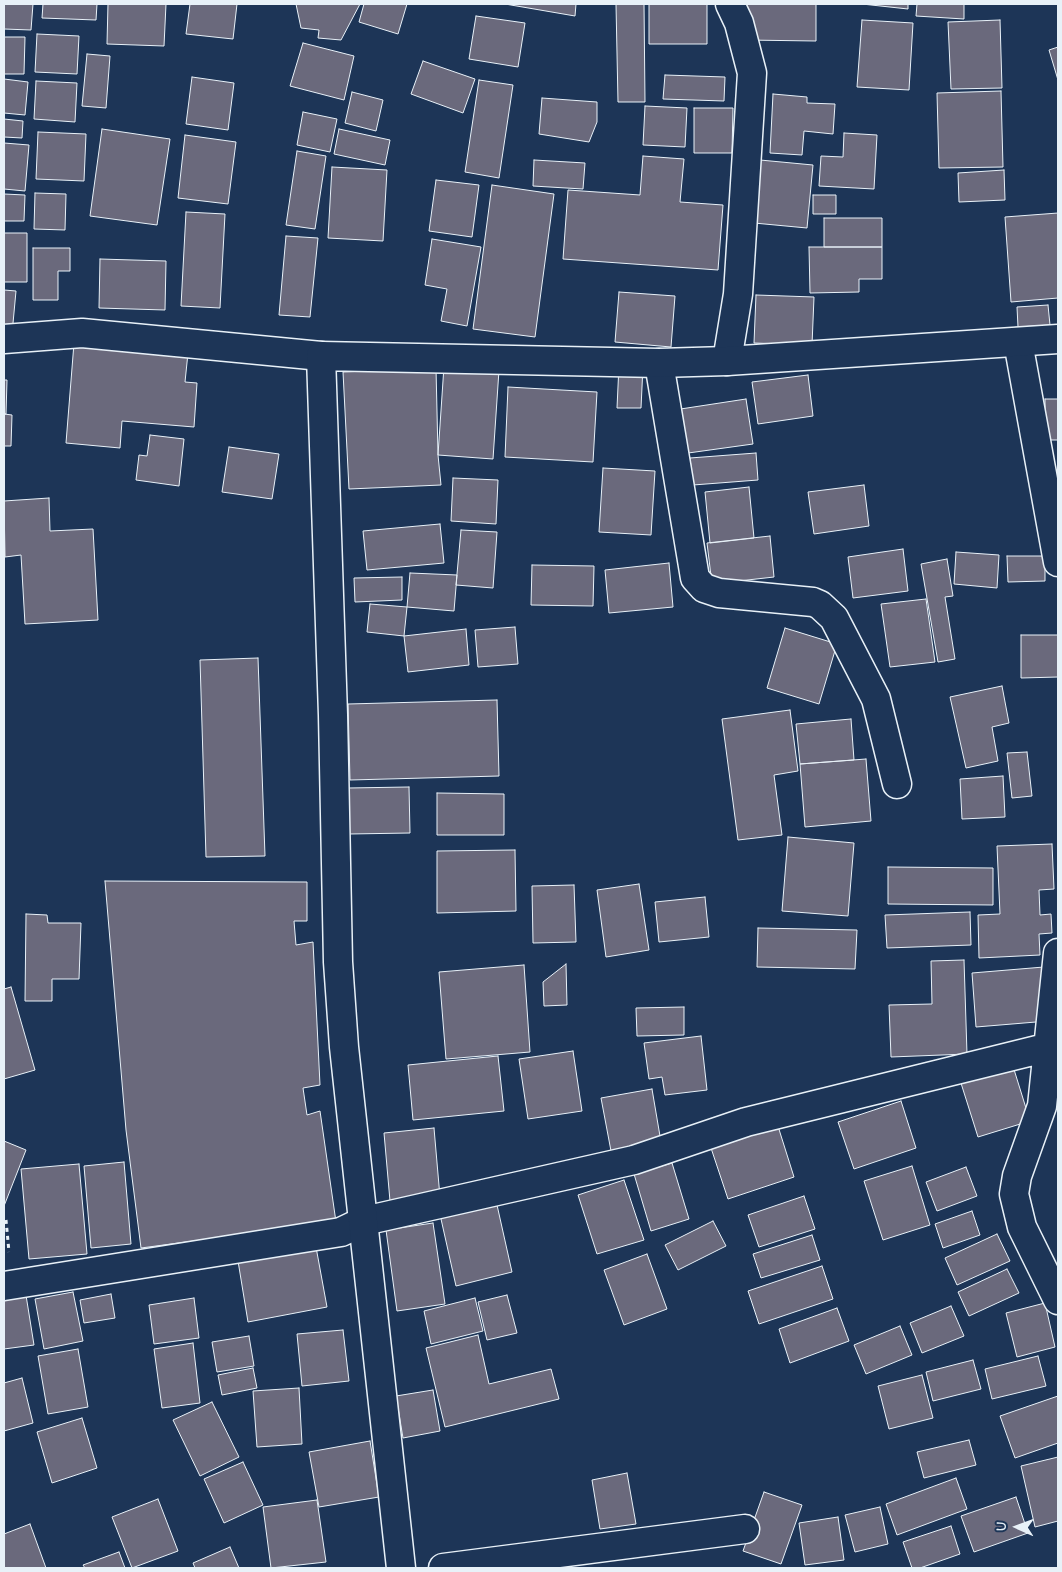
<!DOCTYPE html>
<html>
<head>
<meta charset="utf-8">
<style>
  body { margin:0 }
  #map { position:relative; width:1062px; height:1572px; overflow:hidden; background:#1d3557; font-family:"Comic Neue",sans-serif }
  canvas { display:block }
  .frame { position:absolute; inset:0; border:5px solid #e8f1f8; pointer-events:none }
  .north { position:absolute; left:992px; top:1502px; width:50px; height:50px; -webkit-text-stroke:4px #1d3557; paint-order:stroke; rotate:272deg; font-size:14px; font-weight:700; line-height:20px; text-align:center; color:#e8f1f8 }
  .north::after { content:''; display:block; margin:auto; width:18px; height:22px; background:#e8f1f8; clip-path:polygon(50% 0,100% 100%,50% 72%,0 100%) }
</style>
</head>
<body>
<div id="map">
<canvas width="1062" height="1572"></canvas>
<div class="frame"></div>
<div class="north">U</div>
</div>
<script>
const context = document.querySelector('canvas').getContext('2d');
context.lineJoin = 'round';
function fillPath(path, color) { context.fillStyle = color; context.fill(path, 'evenodd'); }
const poly = rows => new Path2D(rows.map(r => 'M' + r).join(''));
function trace(path, color, width, dash) { context.strokeStyle = color; context.lineWidth = width; context.lineCap = dash ? 'butt' : 'round'; context.setLineDash(dash || []); context.stroke(path); }
const building = poly([
  [4,4,33,4,31,30,4,29,4,4],
  [43,4,97,4,96,20,42,18,43,4],
  [108,4,166,4,164,46,107,44,108,4],
  [190,4,237,4,233,39,186,34,190,4],
  [296,4,360,4,341,40,318,38,319,30,301,28,296,4],
  [364,4,407,4,398,34,359,22,364,4],
  [505,4,576,4,575,16,505,4],
  [616,4,644,4,645,102,618,102,616,4],
  [649,4,707,4,707,44,649,44,649,4],
  [746,4,816,4,816,41,745,40,746,4],
  [862,4,908,4,908,9,862,4],
  [917,4,964,4,964,19,916,16,917,4],
  [476,16,525,23,518,67,469,59,476,16],
  [862,20,913,23,909,90,857,87,862,20],
  [1000,20,1002,88,951,89,948,22,1000,20],
  [37,34,79,36,77,74,35,72,37,34],
  [4,37,25,37,24,74,4,74,4,37],
  [303,43,354,56,344,100,290,86,303,43],
  [1058,47,1058,80,1049,50,1058,47],
  [87,54,110,56,106,108,82,106,87,54],
  [423,61,475,79,463,113,411,94,423,61],
  [665,75,725,77,724,101,663,99,665,75],
  [192,77,234,83,228,130,186,124,192,77],
  [4,79,28,82,25,115,4,113,4,79],
  [479,80,513,85,499,178,465,172,479,80],
  [36,81,77,83,75,122,34,119,36,81],
  [1001,91,1003,167,939,168,937,93,1001,91],
  [352,92,383,100,376,131,345,123,352,92],
  [773,94,807,97,807,103,835,104,833,134,804,131,802,155,770,153,773,94],
  [542,98,597,102,597,122,589,142,539,134,542,98],
  [645,106,687,108,685,147,643,145,645,106],
  [694,108,733,108,732,153,694,153,694,108],
  [303,112,337,119,330,152,297,145,303,112],
  [4,119,23,121,22,138,4,137,4,119],
  [102,129,170,139,157,225,90,216,102,129],
  [339,129,390,140,385,165,334,154,339,129],
  [38,132,86,134,84,181,36,179,38,132],
  [844,133,877,135,874,189,819,186,821,156,843,157,844,133],
  [185,135,236,142,228,204,178,198,185,135],
  [4,143,29,145,25,191,4,189,4,143],
  [297,151,326,156,315,229,286,225,297,151],
  [643,156,684,159,680,202,723,205,718,270,563,259,568,190,640,195,643,156],
  [534,160,585,163,583,189,533,186,534,160],
  [760,160,813,165,807,228,754,223,760,160],
  [332,167,387,170,383,241,328,238,332,167],
  [1004,170,1005,200,959,202,958,173,1004,170],
  [436,180,479,185,472,237,429,231,436,180],
  [492,185,554,194,535,337,473,329,492,185],
  [35,193,66,194,65,230,34,229,35,193],
  [4,194,25,195,24,221,4,221,4,194],
  [813,195,836,195,836,214,813,214,813,195],
  [186,212,225,214,220,308,181,306,186,212],
  [1058,213,1058,298,1011,302,1005,217,1058,213],
  [824,218,882,218,882,247,824,247,824,218],
  [4,233,27,233,27,282,4,282,4,233],
  [286,236,318,238,310,317,279,315,286,236],
  [432,239,481,247,467,326,441,321,447,289,425,285,432,239],
  [809,247,882,247,882,279,859,279,859,292,810,293,809,247],
  [33,248,70,248,70,271,58,271,58,300,33,300,33,248],
  [100,259,166,261,165,310,99,308,100,259],
  [4,290,16,291,12,334,4,334,4,290],
  [619,292,675,296,671,347,615,342,619,292],
  [756,295,814,297,812,345,754,343,756,295],
  [1048,305,1050,325,1018,327,1017,307,1048,305],
  [74,343,188,353,185,382,197,383,194,427,122,421,120,448,66,443,74,343],
  [619,365,643,366,641,408,617,408,619,365],
  [444,366,499,370,493,459,438,455,444,366],
  [436,368,438,455,441,485,349,489,343,372,436,368],
  [808,375,813,416,758,424,752,382,808,375],
  [4,380,7,380,6,414,4,414,4,380],
  [508,387,597,392,593,462,505,457,508,387],
  [746,399,753,444,681,454,674,410,746,399],
  [1045,399,1058,399,1058,440,1045,440,1045,399],
  [4,414,12,415,11,446,4,446,4,414],
  [150,435,184,439,179,486,136,480,139,455,147,456,150,435],
  [229,447,279,454,272,499,222,492,229,447],
  [756,453,758,480,693,485,690,458,756,453],
  [603,468,655,471,651,535,599,532,603,468],
  [453,478,498,480,496,524,451,521,453,478],
  [864,485,869,526,814,534,808,492,864,485],
  [749,487,754,538,710,543,705,492,749,487],
  [49,498,50,531,93,529,98,620,25,624,21,555,5,557,4,501,49,498],
  [440,524,444,563,367,570,363,531,440,524],
  [461,530,497,532,493,588,456,585,461,530],
  [770,536,774,577,712,584,707,543,770,536],
  [903,549,908,591,853,598,848,557,903,549],
  [956,552,999,555,997,588,954,584,956,552],
  [1007,556,1045,556,1045,581,1008,582,1007,556],
  [947,559,953,596,945,597,955,659,938,662,921,564,947,559],
  [669,563,673,607,609,613,605,570,669,563],
  [532,565,594,566,593,606,531,605,532,565],
  [410,573,457,575,454,611,407,607,410,573],
  [402,577,402,600,355,602,354,578,402,577],
  [926,599,935,662,890,667,881,604,926,599],
  [370,604,407,607,404,636,367,632,370,604],
  [515,627,518,664,478,667,475,630,515,627],
  [785,628,837,644,819,704,767,688,785,628],
  [466,629,469,665,408,672,404,636,466,629],
  [1021,635,1058,635,1058,677,1021,678,1021,635],
  [258,658,265,856,206,857,200,660,258,658],
  [1002,686,1009,723,992,727,998,761,966,768,950,697,1002,686],
  [497,700,499,776,350,780,348,704,497,700],
  [790,710,798,771,774,775,782,835,738,840,722,719,790,710],
  [851,719,854,760,800,764,796,724,851,719],
  [1027,752,1032,796,1012,798,1007,753,1027,752],
  [866,759,871,821,805,827,800,764,866,759],
  [1003,776,1005,817,962,819,960,779,1003,776],
  [409,787,410,833,349,834,348,788,409,787],
  [437,793,504,794,504,835,437,835,437,793],
  [788,837,854,843,848,916,782,911,788,837],
  [1052,844,1054,889,1039,890,1040,915,1051,914,1052,933,1039,934,1040,955,979,958,978,915,1000,914,997,846,1052,844],
  [515,850,516,911,437,913,437,851,515,850],
  [888,867,993,868,993,905,888,904,888,867],
  [105,881,307,882,307,921,294,921,296,945,313,942,320,1085,303,1088,307,1115,320,1111,336,1222,141,1248,126,1130,105,881],
  [639,884,649,950,606,957,597,890,639,884],
  [574,885,576,942,533,943,532,886,574,885],
  [705,897,709,937,659,942,655,902,705,897],
  [970,912,971,945,887,948,885,915,970,912],
  [26,914,47,915,48,923,81,923,79,979,52,979,52,1001,25,1001,26,914],
  [758,928,857,930,855,969,757,967,758,928],
  [964,960,967,1054,891,1057,889,1005,932,1004,931,961,964,960],
  [566,964,567,1005,544,1006,543,982,566,964],
  [524,965,530,1052,446,1059,439,972,524,965],
  [1044,967,1048,1021,976,1027,972,973,1044,967],
  [11,987,35,1070,4,1079,4,989,11,987],
  [684,1007,684,1035,637,1036,636,1008,684,1007],
  [701,1036,707,1090,665,1095,662,1077,649,1079,644,1043,701,1036],
  [573,1051,582,1111,528,1119,519,1059,573,1051],
  [498,1056,504,1111,413,1120,408,1065,498,1056],
  [1012,1063,1030,1121,978,1137,960,1080,1012,1063],
  [652,1089,661,1142,611,1151,601,1098,652,1089],
  [901,1101,916,1148,854,1169,838,1122,901,1101],
  [777,1123,794,1177,728,1199,710,1145,777,1123],
  [434,1128,440,1197,390,1201,384,1133,434,1128],
  [4,1141,26,1150,4,1206,4,1141],
  [124,1162,131,1244,91,1248,84,1166,124,1162],
  [672,1163,689,1219,651,1231,634,1174,672,1163],
  [79,1164,87,1254,29,1259,21,1169,79,1164],
  [912,1166,930,1225,883,1240,864,1181,912,1166],
  [966,1167,977,1196,937,1211,926,1182,966,1167],
  [624,1180,644,1240,597,1254,578,1195,624,1180],
  [495,1196,512,1272,456,1286,439,1210,495,1196],
  [804,1196,815,1229,759,1247,748,1215,804,1196],
  [972,1211,980,1235,943,1248,935,1224,972,1211],
  [713,1221,726,1246,678,1270,665,1245,713,1221],
  [433,1223,445,1304,397,1311,386,1230,433,1223],
  [997,1234,1010,1261,957,1285,945,1258,997,1234],
  [812,1235,820,1260,761,1278,753,1254,812,1235],
  [316,1247,327,1307,248,1322,238,1261,316,1247],
  [647,1254,667,1309,624,1325,604,1270,647,1254],
  [822,1266,833,1299,759,1324,748,1291,822,1266],
  [1007,1269,1019,1293,969,1316,958,1292,1007,1269],
  [25,1289,34,1345,4,1349,4,1293,25,1289],
  [73,1292,83,1341,44,1349,35,1299,73,1292],
  [111,1294,115,1318,84,1323,80,1300,111,1294],
  [507,1295,517,1333,487,1340,478,1302,507,1295],
  [194,1298,199,1338,154,1344,149,1305,194,1298],
  [475,1298,483,1331,431,1344,424,1311,475,1298],
  [1045,1303,1055,1347,1017,1357,1006,1313,1045,1303],
  [951,1306,964,1336,922,1353,910,1323,951,1306],
  [837,1308,849,1341,790,1363,779,1329,837,1308],
  [900,1326,912,1355,866,1374,854,1345,900,1326],
  [343,1330,349,1381,302,1386,297,1334,343,1330],
  [478,1335,489,1384,551,1369,559,1399,445,1427,426,1348,478,1335],
  [249,1336,254,1366,217,1372,212,1342,249,1336],
  [193,1343,200,1403,162,1408,154,1349,193,1343],
  [78,1349,88,1407,48,1414,38,1356,78,1349],
  [1038,1356,1046,1386,992,1399,985,1369,1038,1356],
  [973,1360,981,1389,933,1401,926,1372,973,1360],
  [253,1368,257,1388,222,1395,218,1375,253,1368],
  [922,1375,933,1418,889,1429,878,1386,922,1375],
  [22,1378,33,1423,4,1431,4,1383,22,1378],
  [299,1388,302,1444,257,1447,253,1391,299,1388],
  [433,1390,440,1431,403,1438,396,1396,433,1390],
  [1058,1396,1058,1443,1015,1458,1000,1416,1058,1396],
  [212,1402,239,1457,200,1476,173,1420,212,1402],
  [82,1418,97,1468,52,1483,37,1432,82,1418],
  [969,1440,976,1465,924,1478,917,1452,969,1440],
  [370,1441,379,1497,319,1507,309,1452,370,1441],
  [1058,1457,1058,1521,1035,1527,1021,1466,1058,1457],
  [243,1462,263,1505,224,1523,204,1479,243,1462],
  [627,1473,636,1524,600,1529,592,1480,627,1473],
  [956,1478,967,1509,897,1535,886,1504,956,1478],
  [764,1492,802,1505,781,1564,743,1551,764,1492],
  [1016,1497,1028,1533,974,1552,961,1516,1016,1497],
  [158,1499,178,1551,132,1568,112,1517,158,1499],
  [317,1500,326,1562,271,1568,263,1507,317,1500],
  [880,1507,888,1544,855,1552,845,1515,880,1507],
  [838,1517,844,1560,805,1565,799,1523,838,1517],
  [30,1524,46,1568,4,1568,4,1534,30,1524],
  [951,1526,960,1554,920,1568,912,1568,903,1542,951,1526],
  [230,1547,239,1568,195,1568,193,1563,230,1547],
  [119,1552,125,1568,85,1568,83,1565,119,1552]
]);
const path = poly([
  [6,1220,9,1252]
]);
const minor = poly([
  [4,339,82,333,321,356],
  [1018,342,1058,562],
  [727,361,738,294,752,73,739,23,730,4],
  [659,363,695,578,704,588,719,593,813,602,820,605,834,618,876,699,897,784],
  [1058,953,1042,1106,1017,1176,1014,1194,1022,1227,1058,1300],
  [4,1286,341,1232,364,1221,634,1160,746,1122,1049,1047],
  [443,1568,745,1529]
]);
const tertiary = poly([
  [401,1568,344,1047,338,962,333,715,321,356,659,363,727,361,1058,339]
]);
fillPath(building, '#6a697c');
trace(building, '#e8f1f8', 1);
trace(minor, '#e8f1f8', 31);
trace(tertiary, '#e8f1f8', 31);
trace(path, '#e8f1f8', 3, [4, 4]);
trace(minor, '#1d3557', 28);
trace(tertiary, '#1d3557', 28);
</script>
</body>
</html>
